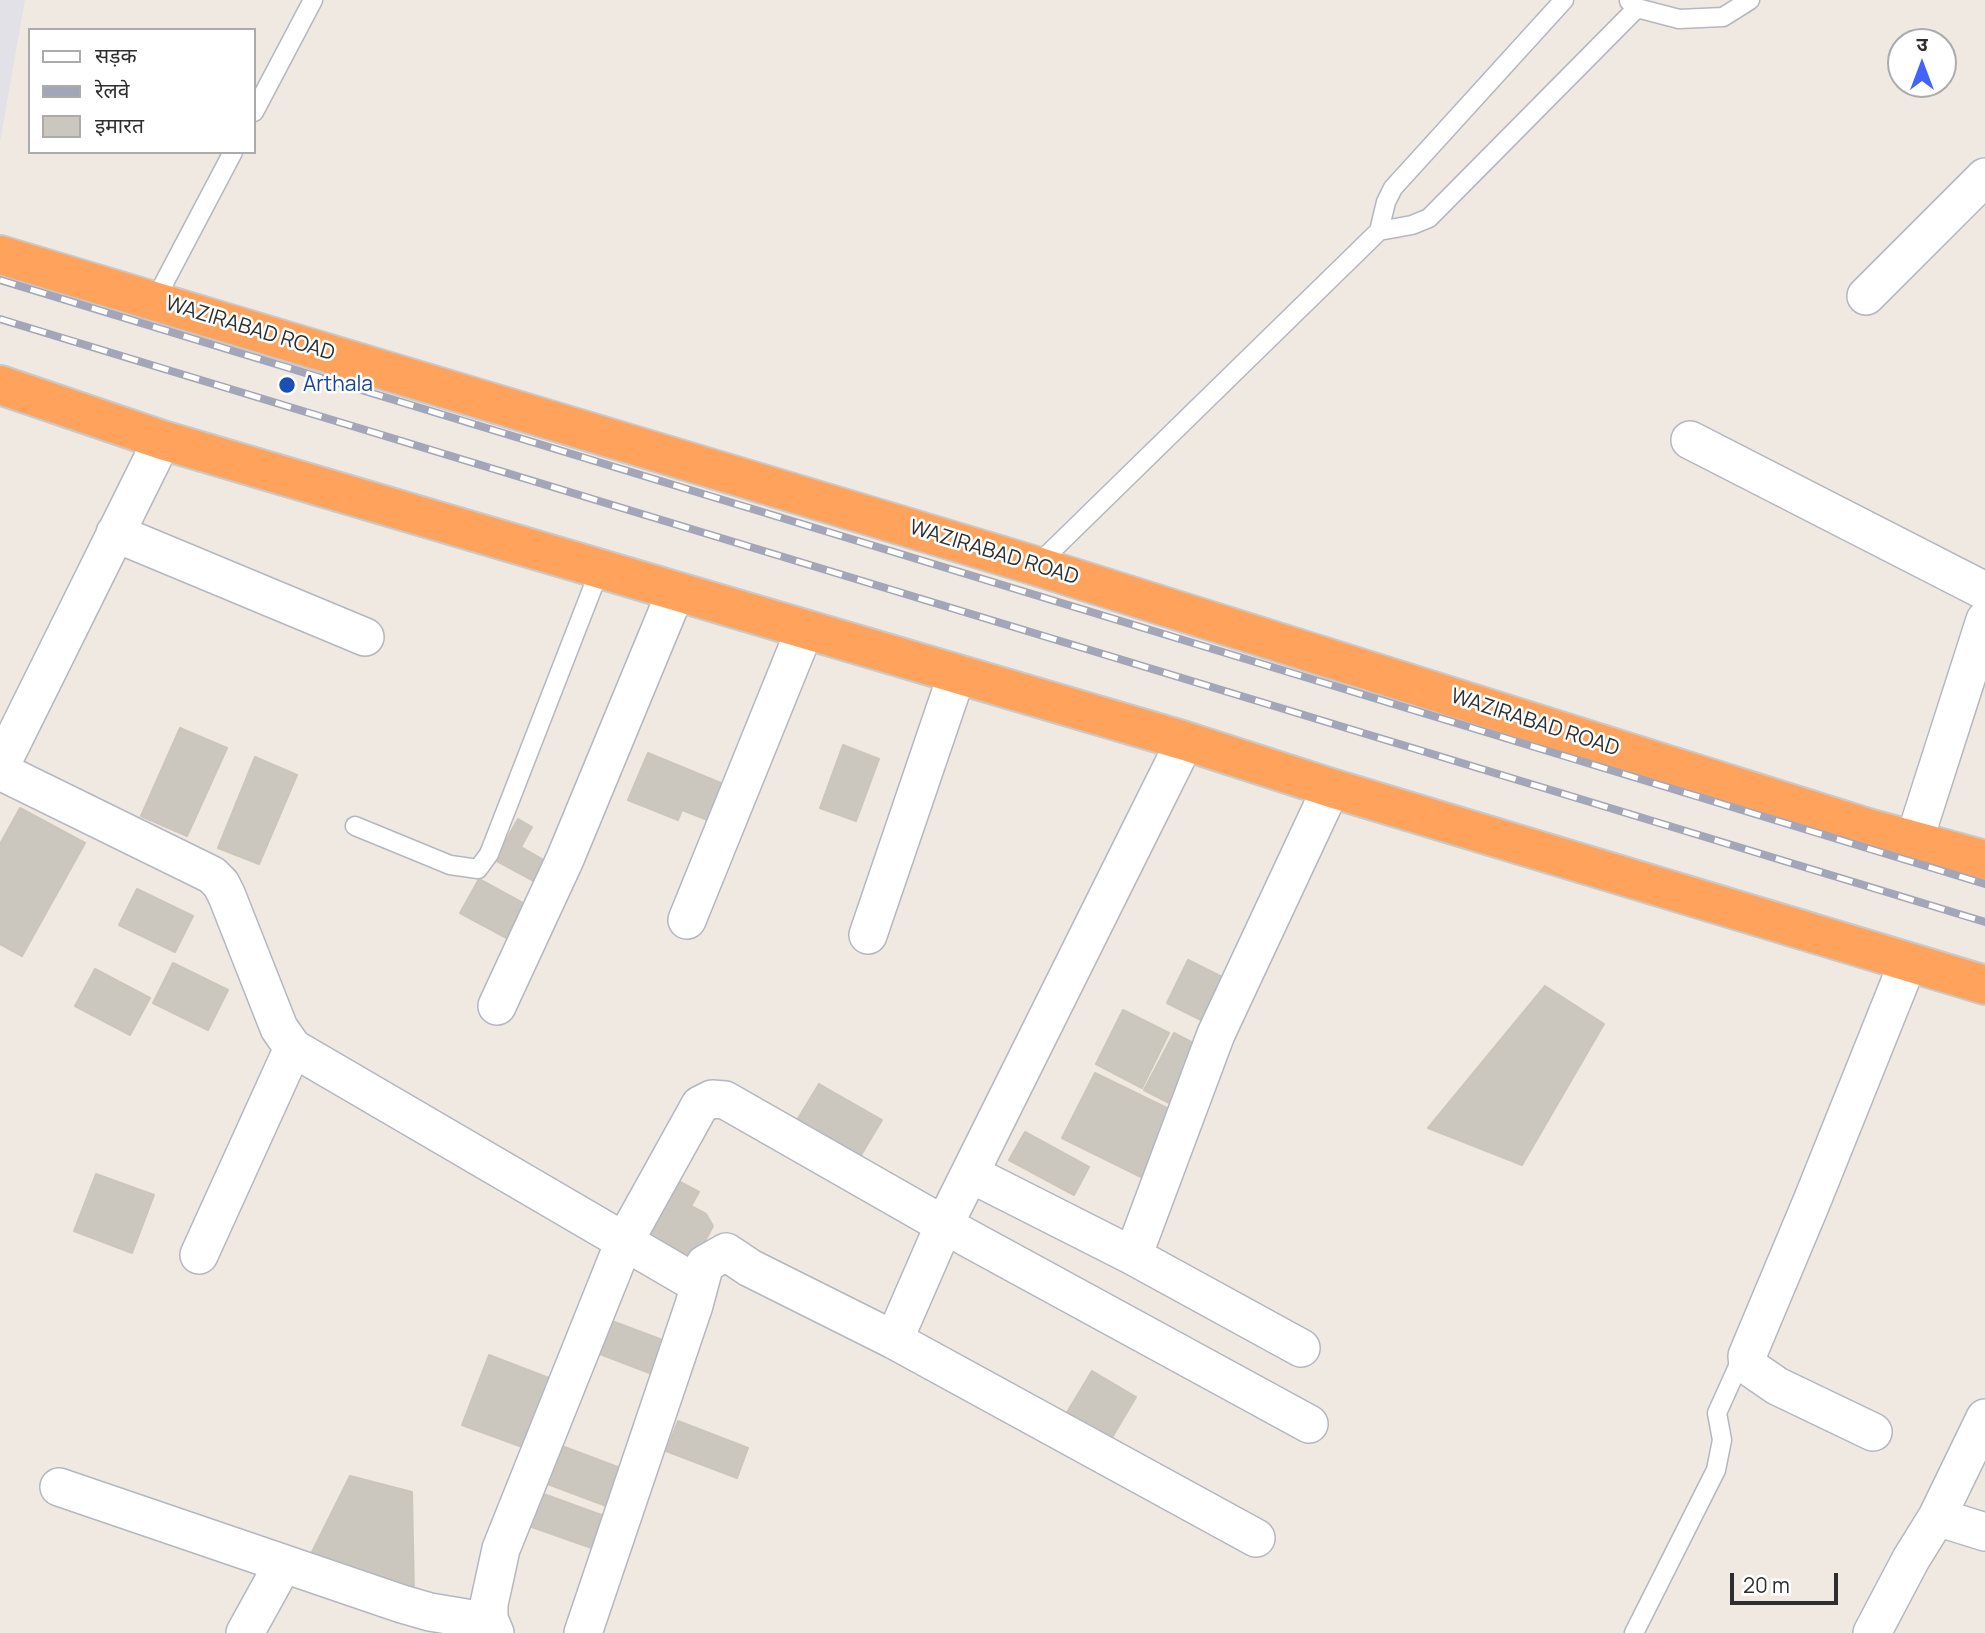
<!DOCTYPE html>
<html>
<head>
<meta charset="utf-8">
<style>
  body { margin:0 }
  #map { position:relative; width:1985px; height:1633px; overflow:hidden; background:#efe9e1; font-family:Manrope,"Noto Sans Devanagari",sans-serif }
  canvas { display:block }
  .legend { position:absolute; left:28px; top:28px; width:228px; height:126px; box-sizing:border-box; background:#fff; border:2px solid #ababab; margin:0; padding:9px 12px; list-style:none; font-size:21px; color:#2e2e2e }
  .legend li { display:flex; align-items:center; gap:14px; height:35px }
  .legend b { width:35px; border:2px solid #ababab }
  .north { position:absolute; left:1887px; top:28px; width:70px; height:70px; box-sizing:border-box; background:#fff; border:2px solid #ababab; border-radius:50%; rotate:0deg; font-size:19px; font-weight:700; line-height:28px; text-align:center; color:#2e2e2e }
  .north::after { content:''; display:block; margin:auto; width:24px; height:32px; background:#4264fb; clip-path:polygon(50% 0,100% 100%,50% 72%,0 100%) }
  .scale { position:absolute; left:1730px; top:1573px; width:108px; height:32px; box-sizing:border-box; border:4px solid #2e2e2e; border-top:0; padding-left:9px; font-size:21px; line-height:24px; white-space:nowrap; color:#2e2e2e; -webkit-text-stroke:5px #fff; paint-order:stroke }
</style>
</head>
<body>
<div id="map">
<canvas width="1985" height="1633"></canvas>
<ul class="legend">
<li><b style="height:9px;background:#fff"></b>सड़क</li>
<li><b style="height:9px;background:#a3a6b8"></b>रेलवे</li>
<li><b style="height:19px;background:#cbc7bf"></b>इमारत</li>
</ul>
<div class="north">उ</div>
<div class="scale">20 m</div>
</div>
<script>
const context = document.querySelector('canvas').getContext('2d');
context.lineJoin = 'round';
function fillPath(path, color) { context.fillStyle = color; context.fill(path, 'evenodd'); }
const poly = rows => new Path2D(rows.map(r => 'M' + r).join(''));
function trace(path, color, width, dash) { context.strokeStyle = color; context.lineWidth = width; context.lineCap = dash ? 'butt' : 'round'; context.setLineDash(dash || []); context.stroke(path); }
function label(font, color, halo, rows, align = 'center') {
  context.font = font + ' Manrope,sans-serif'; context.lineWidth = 5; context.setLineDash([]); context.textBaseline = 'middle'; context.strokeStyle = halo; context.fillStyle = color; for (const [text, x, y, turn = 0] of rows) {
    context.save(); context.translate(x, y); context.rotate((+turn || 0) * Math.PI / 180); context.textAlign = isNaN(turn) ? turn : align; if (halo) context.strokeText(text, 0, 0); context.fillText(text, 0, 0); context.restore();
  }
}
const industrial = poly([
  [0,0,25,0,0,142]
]);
const building = poly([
  [180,728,227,748,187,836,141,816,180,728],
  [843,745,879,759,856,821,820,808,843,745],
  [648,753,728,786,713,822,682,810,678,820,628,800,648,753],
  [255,757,297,775,259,864,218,848,255,757],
  [20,808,85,843,22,956,0,944,0,844,20,808],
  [518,819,532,827,521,847,556,867,545,887,495,860,518,819],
  [479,879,532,908,514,942,460,913,479,879],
  [137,889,193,916,175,952,119,925,137,889],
  [1188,960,1226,979,1205,1022,1167,1003,1188,960],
  [173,963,228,990,208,1030,153,1003,173,963],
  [95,969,150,998,130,1035,75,1006,95,969],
  [1545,986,1604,1024,1522,1165,1428,1128,1545,986],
  [1123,1010,1169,1033,1142,1088,1096,1064,1123,1010],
  [1174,1033,1205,1049,1175,1106,1144,1090,1174,1033],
  [1095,1073,1177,1113,1145,1179,1062,1138,1095,1073],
  [819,1084,882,1120,854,1167,791,1130,819,1084],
  [1025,1132,1089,1167,1074,1195,1009,1160,1025,1132],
  [96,1174,154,1195,132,1253,74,1231,96,1174],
  [669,1176,699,1192,691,1206,706,1214,713,1226,695,1260,640,1231,669,1176],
  [604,1318,673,1344,660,1377,592,1351,604,1318],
  [489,1355,562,1383,536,1452,462,1425,489,1355],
  [1092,1371,1136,1397,1104,1451,1060,1424,1092,1371],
  [678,1421,748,1448,737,1478,666,1451,678,1421],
  [551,1442,631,1472,617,1510,537,1480,551,1442],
  [350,1476,412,1492,414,1595,309,1558,350,1476],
  [541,1493,615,1520,603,1552,529,1526,541,1493]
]);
const lane = poly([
  [1629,1,1637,8,1679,19,1723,17,1750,0],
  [254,112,313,0],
  [1379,231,1412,225,1429,218,1637,8],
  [155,300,233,152],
  [1036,566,1379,231,1386,202,1393,188,1564,0],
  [355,826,450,865,478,869,489,854,600,569],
  [1634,1633,1716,1470,1722,1440,1717,1413,1740,1362,1744,1358]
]);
const street = poly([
  [1866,296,1985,177],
  [1690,440,1985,591],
  [115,533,365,637],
  [0,767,162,440],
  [0,771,212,875,221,884,227,896,279,1028,293,1048,699,1285],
  [1914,841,1985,620],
  [687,920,805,629],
  [868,935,957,674],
  [497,1006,565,859,676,591],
  [971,1174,1133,1256,1301,1348],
  [199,1255,293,1048],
  [1133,1256,1216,1034,1331,788],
  [894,1340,944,1225,1185,741],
  [1873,1432,1777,1386,1748,1366,1747,1356,1812,1201,1908,962],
  [59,1487,402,1604,430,1612,490,1622],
  [1937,1517,1985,1418],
  [245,1633,283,1564],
  [495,1633,489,1619,489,1604,501,1549,624,1242,700,1105,712,1099,725,1100,944,1225,1309,1424],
  [583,1633,694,1305,705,1264,726,1252,750,1268,894,1340,1256,1538],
  [1872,1633,1911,1559,1937,1517,1985,1532]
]);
const highway = poly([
  [0,255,1036,566,1868,828,1985,860],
  [0,385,162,440,1185,741,1331,788,1985,985]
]);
const rail = poly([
  [0,280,1985,884],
  [0,319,1985,922]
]);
const markers = [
  [287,385,9,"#1a4fb4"]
];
const streetNames = [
  ["WAZIRABAD ROAD",250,329,17],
  ["WAZIRABAD ROAD",994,553,17],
  ["WAZIRABAD ROAD",1535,723,18]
];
const transitNames = [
  ["Arthala",303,385]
];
fillPath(industrial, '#e3e1e8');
fillPath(building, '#cbc7bf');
trace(building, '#cbc5ba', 2);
trace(lane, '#b4b7c1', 21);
trace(street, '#b4b7c1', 40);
trace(highway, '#c9c9c9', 42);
trace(lane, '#fff', 18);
trace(street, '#fff', 37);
trace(highway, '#ffa35c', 38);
trace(rail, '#a3a6b8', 8);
trace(rail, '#fff', 5, [16]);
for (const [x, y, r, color] of markers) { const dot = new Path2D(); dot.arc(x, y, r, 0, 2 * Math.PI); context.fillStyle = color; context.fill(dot); trace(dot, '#fff', 2.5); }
label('21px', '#2e2e2e', '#fff', streetNames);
label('21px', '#164399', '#fff', transitNames, 'left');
</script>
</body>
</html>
